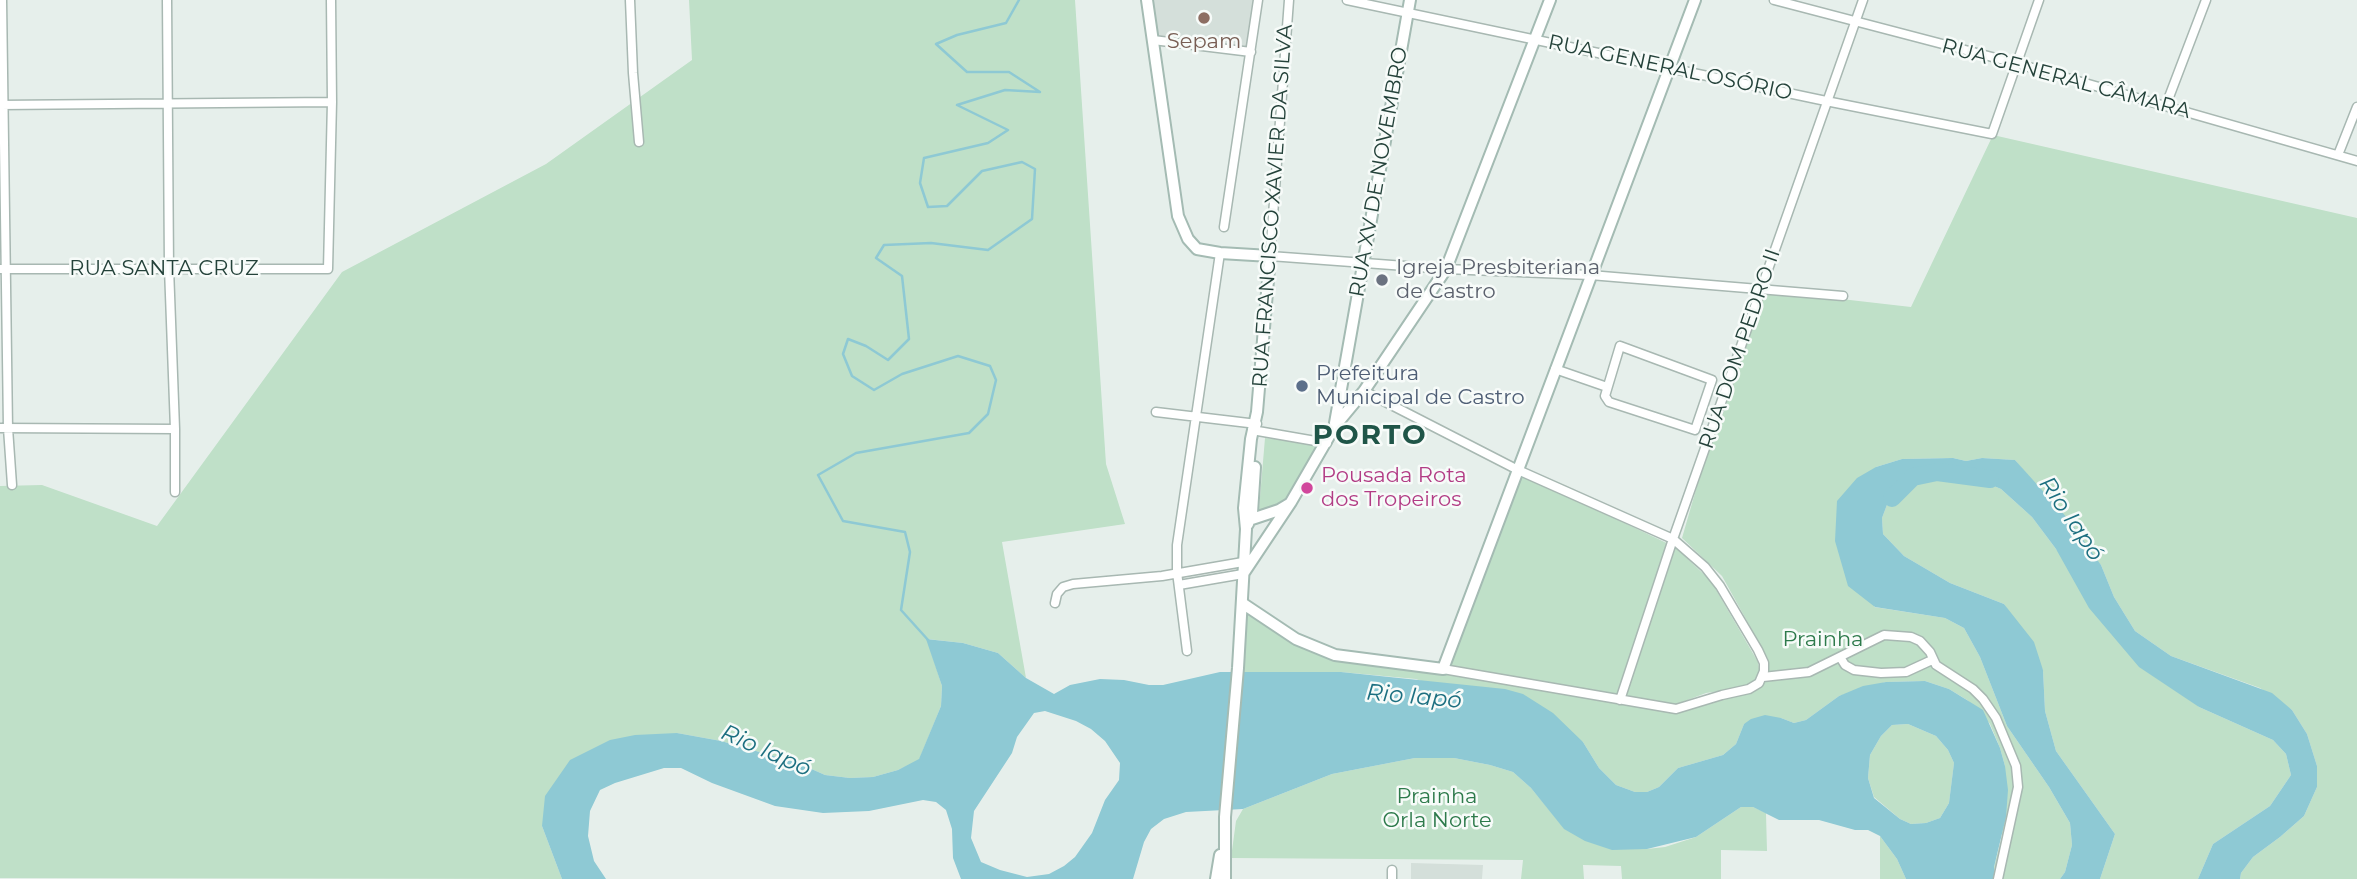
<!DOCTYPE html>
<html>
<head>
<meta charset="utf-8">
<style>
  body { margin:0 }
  canvas { display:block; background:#e6efeb }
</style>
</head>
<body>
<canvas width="2357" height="879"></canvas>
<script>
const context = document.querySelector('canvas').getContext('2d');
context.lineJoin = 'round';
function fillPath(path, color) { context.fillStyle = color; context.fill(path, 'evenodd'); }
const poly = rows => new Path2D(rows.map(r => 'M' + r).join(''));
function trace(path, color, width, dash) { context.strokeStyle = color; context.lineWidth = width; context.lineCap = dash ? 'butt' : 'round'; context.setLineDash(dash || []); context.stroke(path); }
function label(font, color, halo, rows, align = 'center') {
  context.font = font + ' Montserrat,sans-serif'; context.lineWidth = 5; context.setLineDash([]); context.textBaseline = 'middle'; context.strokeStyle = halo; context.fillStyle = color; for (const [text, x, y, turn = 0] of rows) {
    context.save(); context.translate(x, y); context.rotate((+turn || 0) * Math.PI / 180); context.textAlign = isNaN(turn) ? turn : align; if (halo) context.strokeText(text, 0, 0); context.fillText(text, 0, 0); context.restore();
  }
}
const built = poly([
  [1153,0,1255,0,1248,47,1159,37],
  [1411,863,1483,865,1482,879,1411,879]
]);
const green = poly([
  [689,0,1075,0,1106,464,1125,524,1002,542,1026,678,998,653,963,643,927,639,942,686,941,706,919,760,898,770,873,777,850,778,825,775,798,763,721,741,677,733,542,826,562,879,0,878,0,486,42,485,157,526,342,272,546,164,692,60],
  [1993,135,2357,218,2357,879,2240,879,2241,873,2253,857,2280,837,2304,816,2317,787,2317,766,2307,734,2292,710,2260,688,2171,656,2135,631,2114,597,2101,565,2015,460,1982,458,1966,461,1953,458,1902,459,1876,467,1874,607,1945,618,1964,628,1980,657,2007,726,2049,787,2070,823,2072,845,2065,872,2060,879,1996,879,1994,867,2002,836,2005,766,2000,748,1990,724,1967,700,1949,689,1925,681,1886,682,1839,696,1806,720,1794,723,1781,718,1744,724,1736,744,1723,755,1678,768,1659,787,1647,792,1635,792,1616,785,1599,768,1583,742,1416,679,1341,672,1241,673,1244,611,1309,649,1676,711,1722,697,1764,679,1768,659,1722,576,1682,538,1754,289,1911,307],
  [1265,438,1322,444,1282,507,1271,511,1259,509],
  [1937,472,1970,476,2001,489,2032,517,2056,549,2199,707,2273,740,2286,754,2291,775,2270,806,2213,844,2198,879,2100,879,2115,834,2056,751,2045,711,2043,670,2004,604,1950,583,1904,556,1883,534,1882,518,1888,502,1913,477],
  [1519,473,1675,547,1711,581,1758,662,1760,676,1756,682,1746,687,1706,693,1677,704,1665,704,1448,667],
  [1908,724,1936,736,1948,750,1954,763,1949,803,1940,818,1926,823,1911,824,1900,819,1874,797,1868,778,1870,755,1881,736,1892,725],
  [1415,758,1454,758,1490,765,1513,772,1531,788,1565,829,1647,849,1665,847,1696,837,1741,807,1753,807,1766,813,1767,851,1721,850,1721,879,1622,879,1621,866,1583,865,1584,879,1521,879,1523,860,1231,858,1236,821,1243,809,1332,774],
  [1880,836,1897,859,1906,879,1880,879]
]);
const water = poly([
  [1953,458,1966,461,1982,458,2015,460,2069,520,2101,565,2114,597,2135,631,2171,656,2272,693,2292,710,2307,734,2317,766,2317,787,2304,816,2280,837,2253,857,2241,873,2240,879,2198,879,2213,844,2270,806,2291,775,2286,754,2273,740,2199,707,2139,667,2089,608,2056,549,2032,517,2001,489,1970,476,1937,472,1913,477,1888,502,1882,518,1883,534,1904,556,1950,583,2004,604,2034,642,2043,670,2045,711,2056,751,2115,834,2100,879,2060,879,2065,872,2072,845,2070,823,2049,787,2007,726,1980,657,1964,628,1945,618,1875,607,1848,586,1835,541,1837,501,1857,478,1876,467,1902,459],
  [926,639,963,643,998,653,1026,678,1054,694,1070,685,1100,679,1124,680,1149,685,1163,685,1220,672,1341,672,1505,689,1523,694,1553,713,1583,742,1599,768,1616,785,1635,792,1647,792,1659,787,1678,768,1723,755,1736,744,1744,724,1751,719,1765,715,1781,718,1794,723,1806,720,1839,696,1863,686,1886,682,1925,681,1949,689,1983,710,2000,748,2005,766,2008,790,2006,817,1994,867,1996,879,1906,879,1897,859,1880,836,1868,830,1855,830,1819,820,1779,820,1753,807,1741,807,1696,837,1647,849,1612,850,1585,841,1564,829,1531,788,1513,772,1490,765,1454,758,1415,758,1332,774,1243,809,1186,812,1164,819,1151,829,1144,842,1133,879,961,879,953,858,952,829,946,810,936,802,923,800,869,811,823,813,775,806,712,783,681,768,664,768,615,783,600,790,590,811,588,836,594,861,606,879,562,879,542,826,545,796,570,760,610,740,635,735,677,733,721,741,798,763,825,775,850,778,873,777,898,770,919,759,941,706,942,686],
  [1045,711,1076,721,1091,729,1105,741,1120,763,1119,780,1105,800,1092,833,1075,857,1064,866,1049,874,1027,877,1000,870,981,862,971,838,974,811,1012,753,1017,737,1034,713],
  [1908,724,1936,736,1948,750,1954,763,1949,803,1940,818,1926,823,1911,824,1900,819,1874,798,1868,778,1870,755,1881,736,1892,725]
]);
const stream = poly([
  [929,641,901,610,910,552,905,532,843,521,818,475,856,453,969,433,988,414,996,380,990,366,958,356,902,374,874,390,852,376,843,354,848,339,866,346,888,360,909,339,902,276,876,258,884,245,931,243,988,250,1032,219,1035,169,1022,162,982,171,947,206,928,207,920,183,924,158,988,143,1008,130,957,105,1005,90,1040,92,1009,72,967,72,936,44,957,35,1006,23,1019,0]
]);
const river = poly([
  [1892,498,1913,477,1937,472,1990,479]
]);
const street = poly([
  [2,0,8,428,12,485],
  [167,0,169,268,175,429,175,492],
  [630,0,633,73,639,142],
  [1289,0,1270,256,1446,269,1590,275,1843,296],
  [1347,0,1826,101,1992,134,2039,0],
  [1774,0,2015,63,2357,161],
  [1153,40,1251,52],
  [0,105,332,102],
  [2166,105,2206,0],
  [2338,155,2357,107],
  [1224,227,1258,0],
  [0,269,328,269,332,102,331,0],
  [1620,346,1712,380,1695,430,1609,402,1605,396,1620,346],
  [1555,369,1607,387],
  [1364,391,1518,470,1673,539,1705,567,1720,586,1758,650,1764,663,1764,671,1759,683,1749,689,1722,695,1676,709,1443,669],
  [1156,412,1257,424],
  [0,428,175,429],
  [1252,430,1327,443],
  [1179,585,1243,574],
  [1055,603,1057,594,1063,587,1073,584,1162,576,1243,562],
  [1187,651,1177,572,1177,545,1220,253],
  [1840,657,1845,665,1854,670,1881,673,1906,672,1932,660],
  [1763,677,1809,672,1884,635,1911,637,1920,641,1930,652,1936,665,1973,689,1983,699,1996,718,2016,766,2018,787,1998,879],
  [1620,700,1673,539,1863,0],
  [1392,879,1392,870]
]);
const secondary = poly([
  [1147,0,1178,216,1188,239,1197,249,1220,253,1270,256,1257,412,1251,439,1244,508,1246,529,1238,668,1225,817,1225,879],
  [1335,423,1410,0],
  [1246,521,1279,510,1289,504],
  [1248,524,1252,513,1255,467],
  [1243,574,1291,502,1335,426,1364,391,1446,269,1550,0],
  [1242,603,1296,639,1335,655,1443,669,1695,0],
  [1216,879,1220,855]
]);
const markers = [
  [1204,18,7,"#8d6e63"],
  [1382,280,7,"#6b7280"],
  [1302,386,7,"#5c6f8a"],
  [1307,488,7,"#d1479c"]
];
const educationNames = [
  ["Sepam",1204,42]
];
const streetNames = [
  ["RUA GENERAL OSÓRIO",1670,68,12],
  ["RUA GENERAL CÂMARA",2066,79,15],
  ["RUA XV DE NOVEMBRO",1379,172,-80],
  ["RUA FRANCISCO XAVIER DA SILVA",1273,206,-86],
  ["RUA SANTA CRUZ",164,269],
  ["RUA DOM PEDRO II",1740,349,-71]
];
const worshipNames = [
  ["Igreja Presbiteriana",1396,268],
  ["de Castro",1396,292]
];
const serviceNames = [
  ["Prefeitura",1316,374],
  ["Municipal de Castro",1316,398]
];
const hotelNames = [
  ["Pousada Rota",1321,476],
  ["dos Tropeiros",1321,500]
];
const parkNames = [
  ["Prainha",1823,640],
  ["Prainha",1437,797],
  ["Orla Norte",1437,821]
];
const waterNames = [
  ["Rio Iapó",2071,519,56],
  ["Rio Iapó",1414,697,5],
  ["Rio Iapó",766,751,24]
];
const districtNames = [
  ["PORTO",1370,436]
];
fillPath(built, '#d4dfda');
fillPath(green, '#bfe0c8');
fillPath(water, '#8ec9d4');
trace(stream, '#8ec9d4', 2.5);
trace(river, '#8ec9d4', 18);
trace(street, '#a8b8b2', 11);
trace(secondary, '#a4bbb3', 14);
trace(street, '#fff', 8);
trace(secondary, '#fff', 10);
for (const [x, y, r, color] of markers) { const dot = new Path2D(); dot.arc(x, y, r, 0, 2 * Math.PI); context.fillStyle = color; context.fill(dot); trace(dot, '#f7fbf9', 2.5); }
label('21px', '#785e54', '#f7fbf9', educationNames);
label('21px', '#24423a', '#f7fbf9', streetNames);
label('21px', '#5b616d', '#f7fbf9', worshipNames, 'left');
label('21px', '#4e5e75', '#f7fbf9', serviceNames, 'left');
label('21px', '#b23c85', '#f7fbf9', hotelNames, 'left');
label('21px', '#2d7a4b', '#f7fbf9', parkNames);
label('italic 23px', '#1c6f80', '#f7fbf9', waterNames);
context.letterSpacing = '2px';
label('bold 28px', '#1f5548', '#f7fbf9', districtNames);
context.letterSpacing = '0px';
</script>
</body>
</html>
